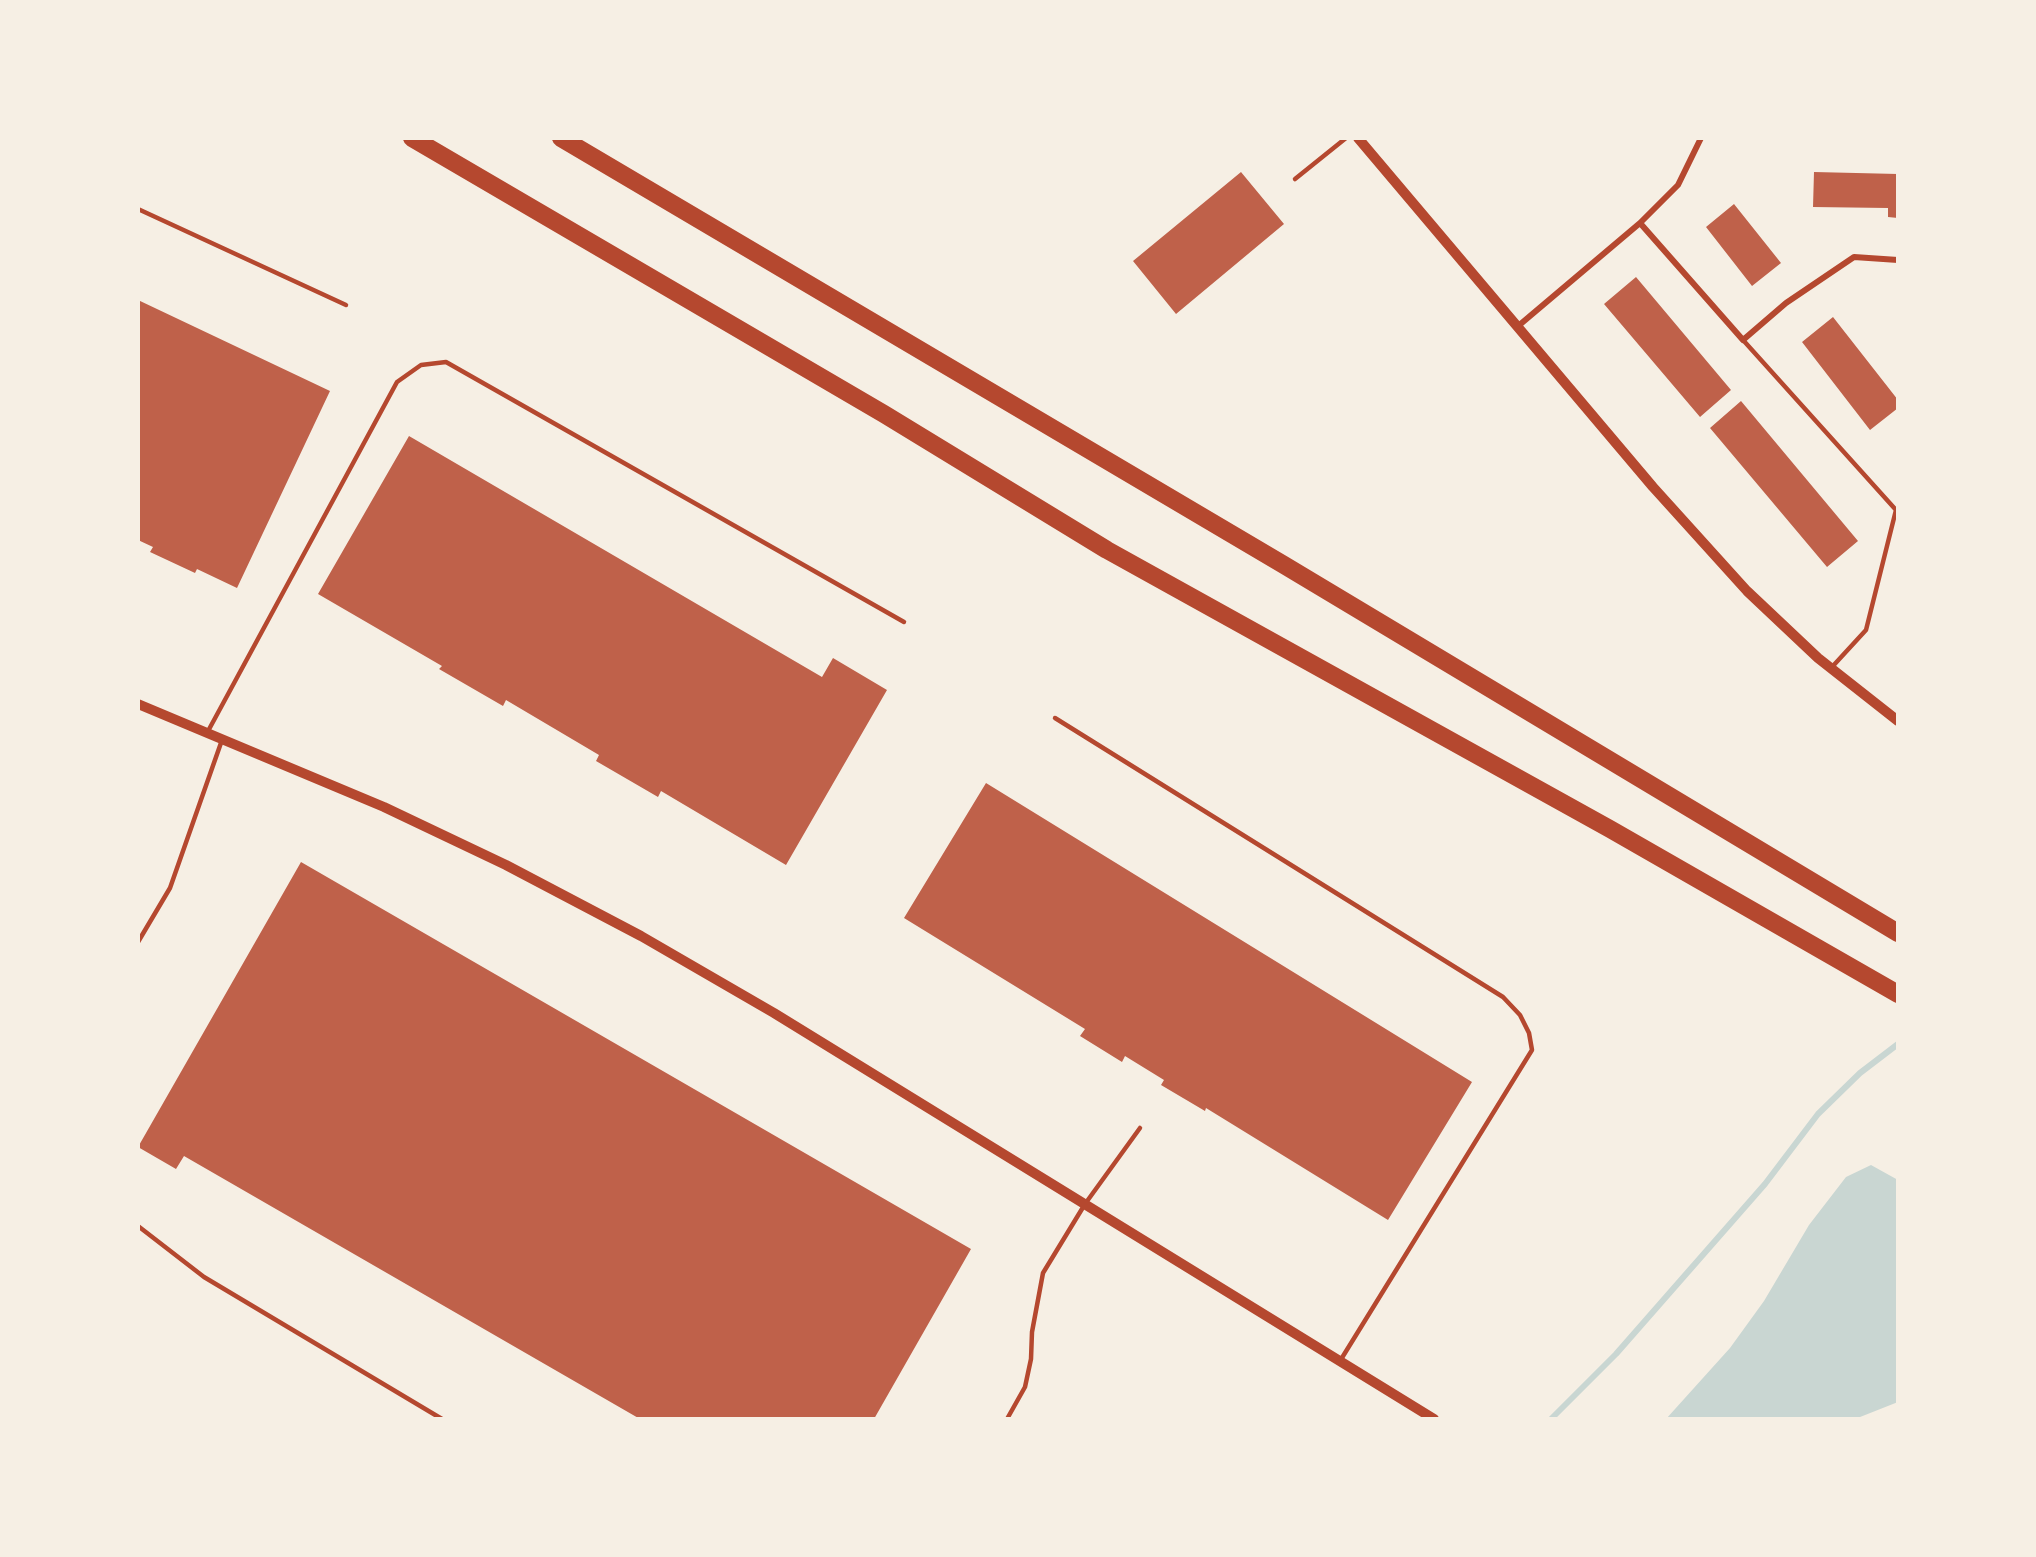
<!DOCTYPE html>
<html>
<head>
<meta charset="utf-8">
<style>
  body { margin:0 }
  #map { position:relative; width:2036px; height:1557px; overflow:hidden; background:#f6efe4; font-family:Overpass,sans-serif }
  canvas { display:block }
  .frame { position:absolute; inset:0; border:140px solid #f6efe4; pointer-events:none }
</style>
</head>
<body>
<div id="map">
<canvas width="2036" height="1557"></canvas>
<div class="frame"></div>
</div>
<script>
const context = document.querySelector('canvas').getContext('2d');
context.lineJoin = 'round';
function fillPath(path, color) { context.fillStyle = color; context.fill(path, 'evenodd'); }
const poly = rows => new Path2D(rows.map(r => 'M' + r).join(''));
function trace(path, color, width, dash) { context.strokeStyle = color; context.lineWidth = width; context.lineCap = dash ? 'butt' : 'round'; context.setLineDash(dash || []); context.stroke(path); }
const water = poly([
  [1871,1165,1898,1180,1898,1402,1855,1419,1666,1419,1730,1348,1764,1301,1809,1225,1846,1177]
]);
const stream = poly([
  [1551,1419,1616,1354,1765,1184,1818,1114,1860,1073,1898,1044]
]);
const building = poly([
  [1241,172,1284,224,1176,314,1133,261],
  [1814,172,1898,174,1898,218,1888,217,1888,208,1813,207],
  [1734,204,1781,263,1752,286,1706,227],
  [1636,277,1731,390,1700,417,1604,304],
  [138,300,330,391,237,588,197,569,195,573,150,552,153,547,138,540],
  [1833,317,1898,400,1898,408,1870,430,1802,342],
  [1741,401,1858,541,1827,567,1710,428],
  [409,436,822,677,833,658,887,690,786,865,661,791,658,797,596,761,599,755,506,700,503,706,439,669,442,666,318,594],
  [986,783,1472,1082,1388,1220,1206,1108,1205,1111,1161,1085,1164,1080,1125,1056,1122,1062,1080,1036,1085,1029,904,918],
  [301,862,971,1249,874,1419,640,1419,184,1156,176,1169,138,1147]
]);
const service = poly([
  [1295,179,1346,138],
  [138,209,346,305],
  [1743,340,1896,510,1866,630,1832,667],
  [1055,718,1503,997,1520,1015,1529,1033,1532,1050,1340,1361],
  [207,733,397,382,421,365,446,362,904,622],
  [138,942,170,888,222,740],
  [138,1226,204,1277,442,1419],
  [1007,1419,1025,1387,1031,1359,1032,1332,1043,1273,1085,1204,1140,1128]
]);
const minor = poly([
  [1640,223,1743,340,1786,303,1854,257,1898,260],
  [1517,327,1640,223,1678,185,1701,138]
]);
const tertiary = poly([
  [1358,138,1653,487,1747,591,1818,658,1898,721],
  [138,704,384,807,506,865,641,936,774,1013,1434,1419]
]);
const motorway = poly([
  [412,138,884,414,1107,550,1610,829,1898,994],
  [561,138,1284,565,1898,933]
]);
fillPath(water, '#c9d6d2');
trace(stream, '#c9d6d2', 6);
fillPath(building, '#bf614a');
trace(service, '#b5482f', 4.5);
trace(minor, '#b5482f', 6);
trace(tertiary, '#b5482f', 10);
trace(motorway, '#b5482f', 18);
</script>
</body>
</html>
